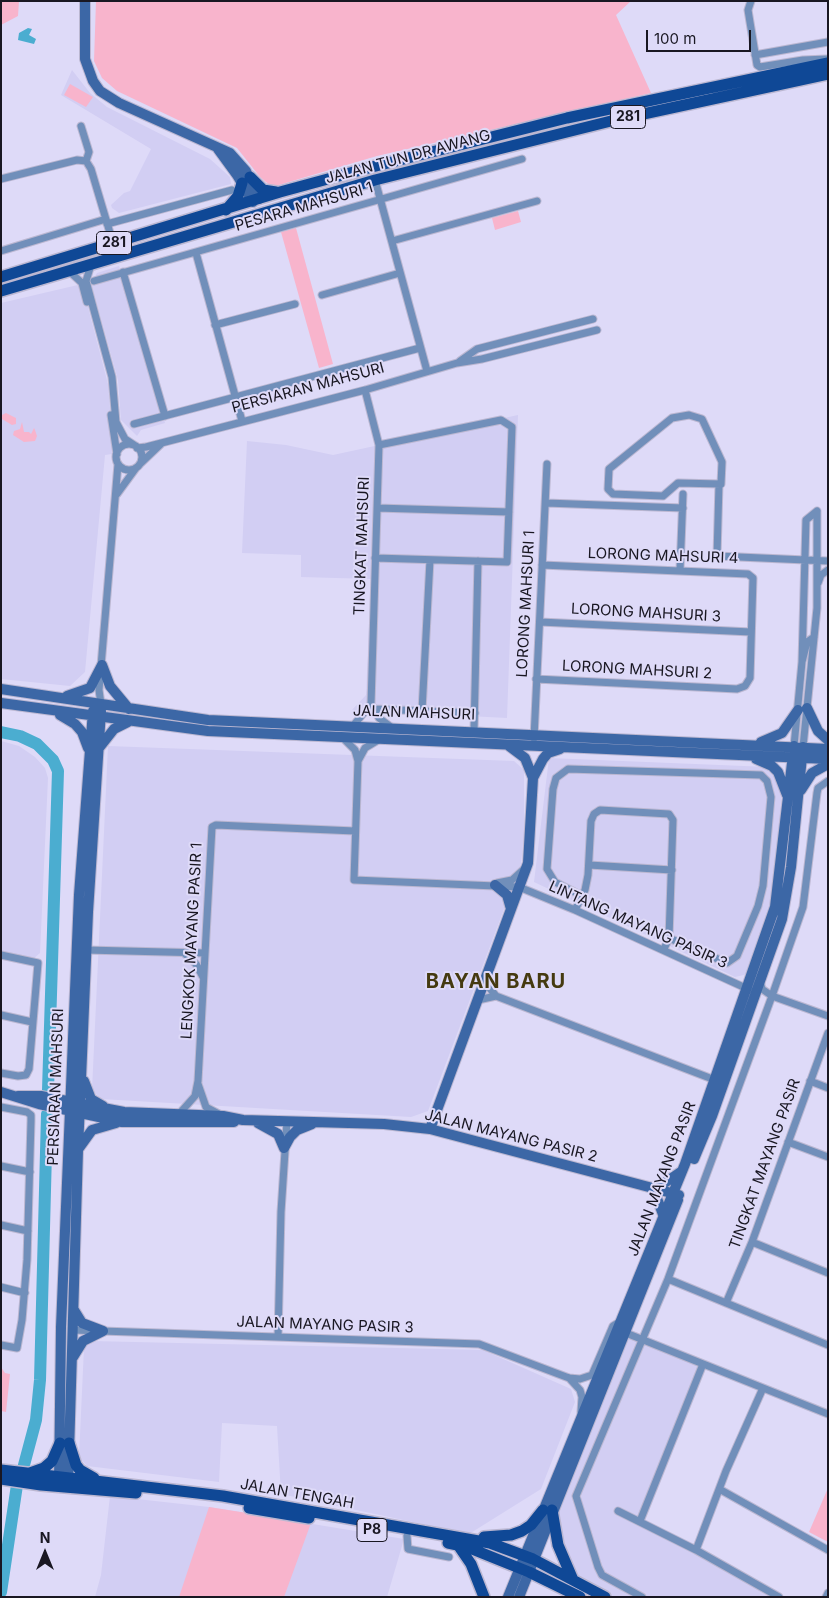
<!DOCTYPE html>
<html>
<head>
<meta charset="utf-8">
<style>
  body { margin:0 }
  #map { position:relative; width:829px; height:1598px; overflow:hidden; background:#dedaf8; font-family:Inter,sans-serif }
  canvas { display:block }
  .frame { position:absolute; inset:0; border:2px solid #191722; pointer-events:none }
  .north { position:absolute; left:20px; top:1528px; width:50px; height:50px; -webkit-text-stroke:4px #dedaf8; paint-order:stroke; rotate:0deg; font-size:14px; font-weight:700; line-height:20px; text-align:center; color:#191722 }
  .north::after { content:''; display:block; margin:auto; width:18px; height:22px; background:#191722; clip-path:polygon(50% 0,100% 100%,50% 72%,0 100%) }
  .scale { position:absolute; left:646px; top:30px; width:105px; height:22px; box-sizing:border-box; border:2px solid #191722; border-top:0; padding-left:6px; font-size:15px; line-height:18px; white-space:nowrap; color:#191722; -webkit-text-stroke:4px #dedaf8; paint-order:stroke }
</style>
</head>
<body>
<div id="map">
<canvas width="829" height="1598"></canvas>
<div class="frame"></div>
<div class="north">N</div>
<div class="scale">100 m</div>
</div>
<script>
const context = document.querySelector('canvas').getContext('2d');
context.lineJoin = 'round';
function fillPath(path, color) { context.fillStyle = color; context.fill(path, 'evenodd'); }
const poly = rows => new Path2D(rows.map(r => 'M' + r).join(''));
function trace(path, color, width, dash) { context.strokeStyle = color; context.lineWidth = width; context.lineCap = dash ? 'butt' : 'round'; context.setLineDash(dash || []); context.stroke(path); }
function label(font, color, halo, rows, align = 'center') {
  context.font = font + ' Inter,sans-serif'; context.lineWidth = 4; context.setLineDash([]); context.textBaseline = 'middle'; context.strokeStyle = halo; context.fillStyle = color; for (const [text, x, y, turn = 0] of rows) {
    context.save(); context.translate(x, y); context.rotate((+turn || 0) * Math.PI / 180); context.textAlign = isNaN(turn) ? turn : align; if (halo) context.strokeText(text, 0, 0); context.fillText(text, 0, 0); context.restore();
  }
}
const built = poly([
  [72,70,90,93,107,107,210,159,230,177,231,184,119,213,112,208,111,205,124,193,130,191,151,149,61,95],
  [119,266,165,423,141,430,137,436,121,420,118,380,91,283,97,273],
  [82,284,108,384,113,444,112,454,105,455,85,672,70,686,1,679,1,303],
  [518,415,507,718,352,710,366,695,371,579,301,577,301,555,242,553,247,441,286,445,333,455],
  [1,741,19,746,35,757,45,768,48,778,40,953,33,959,1,952],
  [108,746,514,761,524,770,524,834,521,864,428,1111,411,1117,101,1099,92,1090],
  [549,758,768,767,782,785,775,895,748,974,735,977,534,882],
  [624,1327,704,1361,640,1518,782,1597,612,1597,568,1575,551,1505],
  [91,1341,483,1350,571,1389,575,1402,541,1489,469,1534,281,1494,277,1426,222,1423,219,1482,87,1466,79,1457,84,1348],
  [110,1496,209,1507,404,1539,387,1597,95,1597,101,1575]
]);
const green = poly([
  [1,1,19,1,18,16,1,25],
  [96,1,631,1,616,15,651,93,377,156,272,187,260,177,237,148,117,91,102,78,94,61],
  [70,84,93,97,86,107,64,95],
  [518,211,521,222,495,230,492,218],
  [296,228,333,364,319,368,281,232],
  [6,413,16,418,16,424,12,425,2,419,2,415],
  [22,422,24,432,29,432,31,434,34,428,35,430,37,436,35,441,24,442,13,435,14,431,20,429],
  [1,1367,5,1373,10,1374,6,1412,1,1411],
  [828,1488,828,1542,809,1532],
  [209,1507,311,1523,284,1597,179,1597]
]);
const water = poly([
  [28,28,32,29,29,35,36,39,34,44,18,40,19,33]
]);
const river = poly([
  [1,732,20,736,37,744,53,760,58,771,48,1090],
  [24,1465,36,1420,40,1380,47,1114],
  [1,1592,17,1485]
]);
const street = poly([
  [751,1,748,10,757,65,760,67,803,60,827,59],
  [755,55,828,42],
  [81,126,89,152,86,161],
  [86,161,91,169,113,243],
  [1,179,77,160,86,161],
  [375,180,427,371],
  [107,224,232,190],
  [392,241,537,201],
  [1,251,106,219],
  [196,253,242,421],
  [91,265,86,281,112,377,116,422,125,439,134,445],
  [70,272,82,283,87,302],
  [123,272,165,416],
  [94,281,522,159],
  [322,295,400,273],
  [215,325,295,304],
  [460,361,477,349,593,319],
  [365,390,379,445,371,704,379,718,391,727],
  [111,415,117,454],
  [689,415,702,419,722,462,721,484,678,483,663,496,613,494,608,489,609,469,672,418,689,415],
  [134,424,420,348],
  '116 457a13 13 0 1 1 26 0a13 13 0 1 1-26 0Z',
  [137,448,146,447,365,390,457,363,482,359,597,330],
  [141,463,161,444],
  [719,484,717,556,828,561],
  [117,494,136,468],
  [546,503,683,508],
  [377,508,509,512],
  [375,558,507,562,512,427,501,420,379,445],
  [680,570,683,494],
  [818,583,821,575,828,570],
  [540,622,751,632],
  [802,662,806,520,817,511],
  [536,679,737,689,745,686,750,678,753,578,748,574,542,565],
  [101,704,99,690,118,464],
  [373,709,475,713],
  [422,711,430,560],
  [353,726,371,704],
  [474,731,478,561],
  [343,738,355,750,358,761,354,880,519,887,575,910,750,990],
  [534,738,547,464],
  [794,746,802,662,807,642,814,637],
  [803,747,817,608,817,511],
  [358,761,365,748,380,739],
  [589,865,672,870],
  [497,883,512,880,524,869],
  [582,896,555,882,547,869,553,789,556,778,568,769,761,775,767,781,771,797,763,886,758,906,737,956,727,963,669,938],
  [575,910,585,890,588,875,591,821,594,814,600,810,669,814,673,820,669,938,664,949],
  [86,950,205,953],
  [184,953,196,964,203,977],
  [1,955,38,963,29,1069,26,1075,18,1076,1,1073],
  [760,981,762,989,772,996,828,1016],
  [485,982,496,996,715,1080],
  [478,1000,496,996],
  [1,1015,32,1022],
  [810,1081,828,1088],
  [198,1084,206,1107,219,1114],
  [1,1107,27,1112,31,1115,31,1121,27,1260,22,1320,17,1348,1,1345],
  [179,1114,195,1096,198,1081,212,827,216,825,355,831],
  [788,1142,828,1157],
  [1,1166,30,1172],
  [1,1225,28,1231],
  [752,1242,828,1273],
  [668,1279,828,1345],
  [1,1287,25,1293],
  [726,1303,752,1242,828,1033],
  [73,1330,479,1344,569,1378,580,1379,592,1375,613,1326,621,1321],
  [622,1335,626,1333,828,1414],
  [278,1337,281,1212,287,1121],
  [569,1378,580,1390,582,1397,581,1412],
  [721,1490,828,1550],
  [618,1511,696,1550,779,1597],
  [640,1521,703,1364],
  [407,1536,408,1549,449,1557],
  [696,1550,726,1471,763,1388],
  [642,1597,602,1575,598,1567,576,1496,668,1279,772,996,803,907,817,793,818,788,828,781],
  [826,1597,828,1593]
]);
const secondary = poly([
  [85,1,85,59,93,81,100,91,119,103,230,153,246,171,259,199],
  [218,149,237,175,253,202],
  [102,665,110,686,129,709],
  [1,689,208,720,828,749],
  [67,696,90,688,102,665],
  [1,703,208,731,828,759],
  [807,708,818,731,828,740],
  [60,715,75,724,82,732,88,748],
  [761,742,782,733,798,710],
  [99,748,114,729,128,722],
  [756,759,772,766,778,772,787,795],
  [533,778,543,759,548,753,560,749],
  [801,790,812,773,828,764],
  [495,885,507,895,511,909],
  [84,1081,91,1099,103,1106],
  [1,1092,39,1104,122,1122,234,1122],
  [18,1096,41,1096,124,1112,223,1116,243,1120,384,1124,430,1129,679,1195],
  [258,1123,278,1134,284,1148],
  [430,1129,528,863,533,778,525,758,509,746],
  [79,1148,92,1130,116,1123],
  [284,1148,290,1137,297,1130,312,1124],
  [694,1159,712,1116,782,919,791,867,803,747],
  [653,1188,666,1182,682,1171],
  [653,1188,664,1217],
  [74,1310,82,1323,103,1331],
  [73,1357,83,1341,103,1331],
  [59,1483,61,1327,79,895,93,711],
  [68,1486,78,1150,88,912,101,711],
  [508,1597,685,1164,775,907,794,746],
  [519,1597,678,1200]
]);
const primary = poly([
  [250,177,263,190,276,192],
  [226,210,238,196,242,183],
  [1,277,280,192,372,167,567,118,828,63],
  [1,291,375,180,611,121,828,74],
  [69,1443,76,1465,80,1470,94,1478],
  [1,1470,223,1496,490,1543,533,1559,605,1597],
  [30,1473,44,1468,52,1461,60,1443],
  [1,1479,41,1485,136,1493],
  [249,1508,309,1518],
  [552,1510,558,1545,573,1580],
  [484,1537,511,1535,522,1531,531,1525,543,1510],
  [448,1543,467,1547,529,1572,580,1597],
  [458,1545,471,1564,484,1597]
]);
const shields = [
  [628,117,35],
  [114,243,35],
  [372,1530,30]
];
const shieldNames = [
  ["281",628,117],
  ["281",114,243],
  ["P8",372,1530]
];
const streetNames = [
  ["JALAN TUN DR AWANG",408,157,-15],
  ["PESARA MAHSURI 1",304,207,-16],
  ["PERSIARAN MAHSURI",308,388,-15],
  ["TINGKAT MAHSURI",362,546,-88],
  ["LORONG MAHSURI 4",663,556,2],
  ["LORONG MAHSURI 1",526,604,-87],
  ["LORONG MAHSURI 3",646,613,3],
  ["LORONG MAHSURI 2",637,670,3],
  ["JALAN MAHSURI",414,713,2],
  ["LINTANG MAYANG PASIR 3",638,925,24],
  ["LENGKOK MAYANG PASIR 1",192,941,-87],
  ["PERSIARAN MAHSURI",56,1087,-88],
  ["JALAN MAYANG PASIR 2",511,1136,14],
  ["TINGKAT MAYANG PASIR",765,1164,-70],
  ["JALAN MAYANG PASIR",662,1179,-69],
  ["JALAN MAYANG PASIR 3",325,1325,2],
  ["JALAN TENGAH",297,1494,10]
];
const districtNames = [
  ["BAYAN BARU",496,982]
];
fillPath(built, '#d2cef3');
fillPath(green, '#f8b4cc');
fillPath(water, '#4badd0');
trace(river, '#4badd0', 12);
trace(street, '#bbb7d1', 9);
trace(secondary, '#bbb7d1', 12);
trace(primary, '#bbb7d1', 14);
trace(street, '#718fba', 7);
trace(secondary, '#3c67a6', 10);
trace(primary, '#0f4896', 11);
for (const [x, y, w] of shields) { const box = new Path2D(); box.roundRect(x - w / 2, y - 11.5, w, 23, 4); context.fillStyle = '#dedaf8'; context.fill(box); trace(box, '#191722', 1); }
label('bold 14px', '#191722', null, shieldNames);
label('15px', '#191722', '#dedaf8', streetNames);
context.letterSpacing = '1px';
label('bold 20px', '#453a10', '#dedaf8', districtNames);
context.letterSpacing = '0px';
</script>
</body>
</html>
